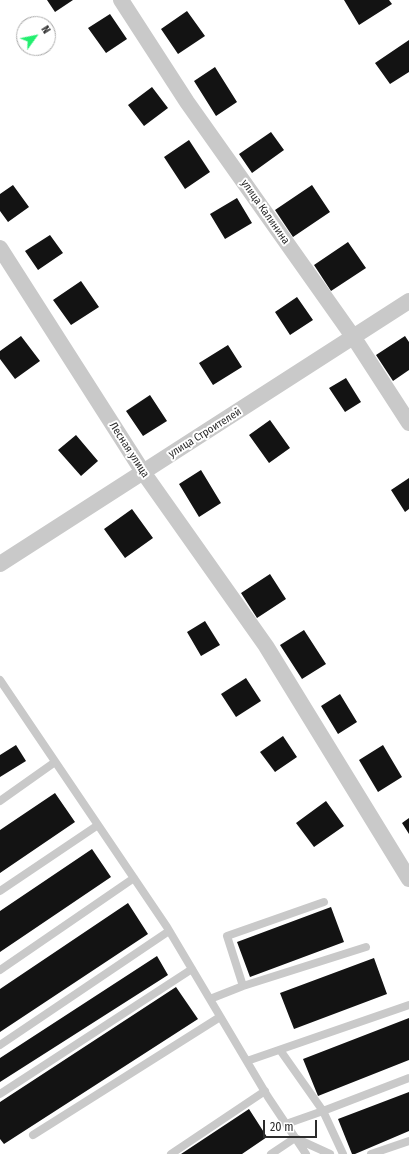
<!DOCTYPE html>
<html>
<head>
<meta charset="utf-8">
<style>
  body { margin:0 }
  #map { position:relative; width:409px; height:1154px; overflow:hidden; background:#fff; font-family:"Fira Sans Condensed",sans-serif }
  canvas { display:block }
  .north { position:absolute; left:16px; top:16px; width:40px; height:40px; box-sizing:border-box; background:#fff; border:1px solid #ababab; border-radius:50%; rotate:57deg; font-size:11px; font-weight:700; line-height:16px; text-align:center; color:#2c2c2c }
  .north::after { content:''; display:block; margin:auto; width:14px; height:18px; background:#22ef6f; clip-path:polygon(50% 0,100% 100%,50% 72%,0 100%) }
  .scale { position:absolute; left:263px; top:1120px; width:54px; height:18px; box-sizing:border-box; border:2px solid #2c2c2c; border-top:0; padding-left:5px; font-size:12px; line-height:14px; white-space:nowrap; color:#2c2c2c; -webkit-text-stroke:3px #fff; paint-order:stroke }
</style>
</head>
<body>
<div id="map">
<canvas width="409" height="1154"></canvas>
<div class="north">N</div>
<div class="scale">20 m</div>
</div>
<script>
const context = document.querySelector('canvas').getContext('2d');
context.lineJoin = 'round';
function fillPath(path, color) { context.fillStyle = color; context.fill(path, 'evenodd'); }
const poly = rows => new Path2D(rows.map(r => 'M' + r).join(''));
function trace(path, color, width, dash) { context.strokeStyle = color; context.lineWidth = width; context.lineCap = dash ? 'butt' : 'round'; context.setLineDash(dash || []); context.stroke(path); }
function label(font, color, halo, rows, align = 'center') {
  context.font = font + ' "Fira Sans Condensed",sans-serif'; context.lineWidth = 4; context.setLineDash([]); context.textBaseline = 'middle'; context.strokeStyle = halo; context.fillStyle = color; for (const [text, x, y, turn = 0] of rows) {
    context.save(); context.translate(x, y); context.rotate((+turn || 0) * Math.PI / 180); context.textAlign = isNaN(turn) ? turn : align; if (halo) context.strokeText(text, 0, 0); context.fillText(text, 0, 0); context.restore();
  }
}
const building = poly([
  [47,0,73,0,55,12],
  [344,0,389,0,392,4,359,25],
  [187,11,205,36,178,54,161,29],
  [110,14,127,39,106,53,88,28],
  [409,40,409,72,390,84,375,63],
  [215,67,237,102,216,116,194,81],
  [152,87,168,108,144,126,128,105],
  [271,132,284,150,252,173,239,154],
  [189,140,210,172,185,189,164,157],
  [13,185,29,207,8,222,0,211,0,194],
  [312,185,330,212,293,237,275,210],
  [237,198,252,223,225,239,210,214],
  [50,235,63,253,38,270,25,251],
  [348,242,366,268,331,291,314,265],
  [81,281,99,307,71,325,53,300],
  [297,297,313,320,290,335,275,312],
  [21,336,40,361,15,379,0,359,0,351],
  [405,336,409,342,409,370,393,381,376,355],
  [228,345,242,367,213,385,199,363],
  [346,378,361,402,345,412,329,388],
  [150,395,167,421,143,436,126,411],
  [270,420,290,448,269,463,249,435],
  [76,435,98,461,81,476,58,450],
  [201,470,221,503,199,517,179,484],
  [409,478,409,509,405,512,391,490],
  [132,509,153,538,125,558,104,529],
  [270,574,286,599,257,618,241,593],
  [205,621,220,645,201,656,187,632],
  [304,630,326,664,302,679,280,645],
  [246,678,261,701,236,717,221,694],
  [340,694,357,722,338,734,321,706],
  [283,736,297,757,275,772,260,752],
  [16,745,26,761,0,777,0,755],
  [383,745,402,777,378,792,359,760],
  [55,793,75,822,0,873,0,830],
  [326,801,344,826,314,847,296,823],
  [409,818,409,834,402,823],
  [92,849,111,877,0,952,0,911],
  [128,903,148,934,0,1032,0,989],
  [331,907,344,942,250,977,237,942],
  [157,956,168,975,0,1082,0,1058],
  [374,958,387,994,294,1029,280,993],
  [176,987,198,1019,4,1144,0,1139,0,1102],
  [409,1018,409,1060,318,1096,303,1059],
  [409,1092,409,1131,355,1154,352,1154,338,1119],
  [249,1109,267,1137,242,1154,181,1154]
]);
const service = poly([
  [0,680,167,927,268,1097,306,1154],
  [0,801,55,762],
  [0,891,98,825],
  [0,970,134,878],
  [243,986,366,947],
  [210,999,243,986,227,936,324,902],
  [0,1045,169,931],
  [280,1050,323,1111,409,1078],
  [247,1061,409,1005],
  [0,1094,192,969],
  [286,1124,323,1111,343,1154],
  [33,1135,220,1017],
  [171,1154,265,1091],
  [271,1154,295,1138,330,1154],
  [371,1154,409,1141]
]);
const minor = poly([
  [121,0,187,102,354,338,409,423],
  [0,248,143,472,266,646,409,879],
  [0,564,409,301]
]);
const streetNames = [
  ["улица Калинина",265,212,55],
  ["улица Строителей",205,433,-32],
  ["Лесная улица",129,450,57]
];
fillPath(building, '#131313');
trace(service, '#c9c9c9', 8);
trace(minor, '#c9c9c9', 16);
label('11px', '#2c2c2c', '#fff', streetNames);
</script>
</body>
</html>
